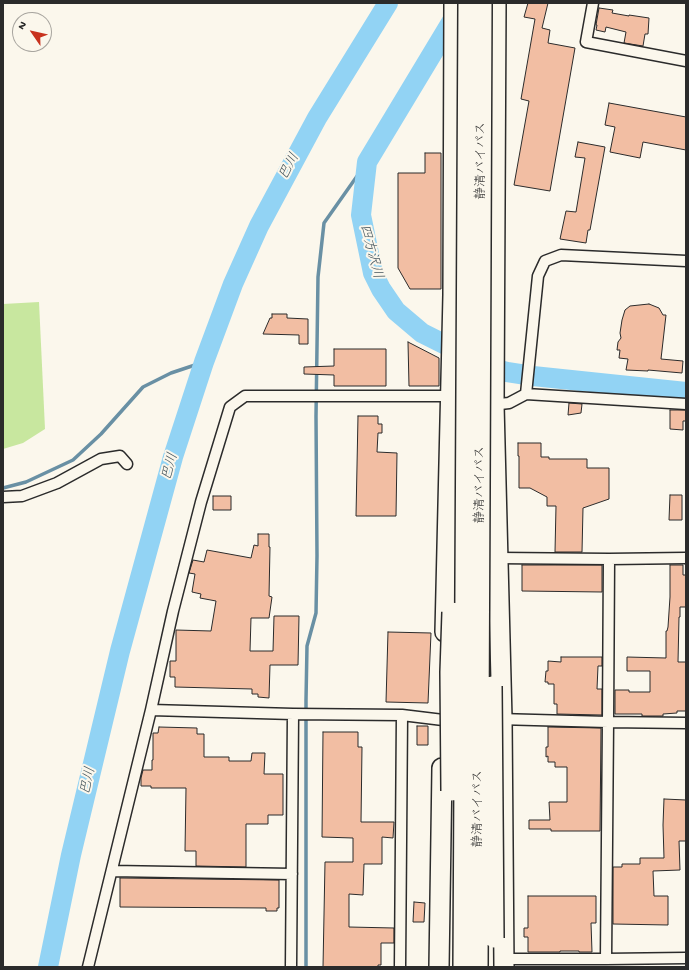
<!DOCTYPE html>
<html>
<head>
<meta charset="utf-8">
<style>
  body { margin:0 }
  #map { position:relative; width:689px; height:970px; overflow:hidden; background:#fbf7ec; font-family:"Gochi Hand",sans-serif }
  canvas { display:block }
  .frame { position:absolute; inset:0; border:4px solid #2b2b2b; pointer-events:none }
  .north { position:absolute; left:12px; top:12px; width:40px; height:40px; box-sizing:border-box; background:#fbf7ec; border:1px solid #a8a59f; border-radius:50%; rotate:304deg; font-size:11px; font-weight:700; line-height:16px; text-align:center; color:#2b2b2b }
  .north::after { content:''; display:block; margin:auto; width:14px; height:18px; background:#c8321e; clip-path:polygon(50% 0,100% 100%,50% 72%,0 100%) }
</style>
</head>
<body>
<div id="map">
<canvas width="689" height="970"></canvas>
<div class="frame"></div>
<div class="north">N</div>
</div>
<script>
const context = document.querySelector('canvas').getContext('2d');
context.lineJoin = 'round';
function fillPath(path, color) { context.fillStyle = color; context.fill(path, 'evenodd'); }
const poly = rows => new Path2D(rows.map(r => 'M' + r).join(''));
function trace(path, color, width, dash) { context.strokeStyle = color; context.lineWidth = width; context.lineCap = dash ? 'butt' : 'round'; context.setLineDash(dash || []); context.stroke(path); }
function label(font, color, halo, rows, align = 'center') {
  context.font = font + ' "Gochi Hand","Klee One",sans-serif'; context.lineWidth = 4; context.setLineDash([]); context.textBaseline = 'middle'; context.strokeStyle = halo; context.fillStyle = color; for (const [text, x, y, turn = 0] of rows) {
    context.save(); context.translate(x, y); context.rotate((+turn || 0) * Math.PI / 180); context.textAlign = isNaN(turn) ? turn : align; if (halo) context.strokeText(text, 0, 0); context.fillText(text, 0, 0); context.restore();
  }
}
const green = poly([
  [39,302,45,429,23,443,3,449,3,304]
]);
const stream = poly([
  [3,488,26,482,73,460,101,434,143,387,171,373,204,362],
  [306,967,306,700,307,646,316,613,317,556,316,416,318,277,324,223,367,162]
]);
const river = poly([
  [458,11,367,162,361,215,373,273,381,289,396,311,422,333,492,368,507,372,533,376,686,392],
  [48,967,71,855,120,651,173,457,204,362,233,284,259,226,317,118,388,3]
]);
const building = poly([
  [528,3,548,3,542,28,550,30,548,43,575,48,550,191,514,185,529,101,521,99,535,19,524,17,528,3],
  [599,8,613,10,612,13,629,16,629,15,649,18,648,34,645,34,643,46,624,43,626,32,606,27,605,32,596,30,597,25,596,25,599,8],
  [609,103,686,117,686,150,643,142,640,158,610,152,615,127,605,125,609,103],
  [578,142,605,147,590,230,588,230,586,243,560,239,566,211,576,212,585,158,575,157,578,142],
  [425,153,441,153,441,289,410,289,398,268,398,173,425,173,425,153],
  [649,304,659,308,663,315,666,315,661,359,683,361,682,373,648,370,648,371,626,370,628,359,619,358,620,350,617,350,618,342,621,338,620,333,622,320,625,310,630,306,649,304],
  [272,314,287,314,287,318,308,319,308,344,299,344,299,335,263,334,270,318,272,318,272,314],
  [408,342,439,358,439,386,409,386,408,342],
  [334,349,386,349,386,386,334,386,334,375,304,374,304,367,334,366,334,349],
  [569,403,582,404,581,413,568,415,569,403],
  [670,410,686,410,686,421,683,421,683,430,670,429,670,410],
  [358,416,378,416,378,424,382,424,382,433,378,433,377,452,397,453,396,516,356,516,358,416],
  [518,443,541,443,541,457,549,457,549,459,587,459,587,468,609,468,609,499,583,508,582,552,555,552,556,506,547,506,547,497,530,488,519,488,519,456,518,456,518,443],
  [670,495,682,495,682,520,669,520,670,495],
  [213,496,231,496,231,510,213,510,213,496],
  [258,534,269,534,269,547,270,547,269,596,272,597,269,618,251,618,250,651,273,651,274,616,299,616,298,665,270,665,269,698,258,697,258,694,252,694,252,689,175,687,175,677,170,677,170,661,176,661,176,630,211,631,216,601,200,598,201,594,192,592,195,574,189,573,193,560,204,562,207,550,251,558,254,545,258,546,258,534],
  [522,565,602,565,602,592,522,591,522,565],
  [670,565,683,565,683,575,686,575,686,607,680,607,680,617,679,617,678,662,686,662,686,711,677,711,677,713,663,714,663,716,642,716,642,714,615,714,615,690,629,690,629,692,650,692,650,671,627,671,627,657,666,658,666,631,667,631,668,627,670,597,670,565],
  [388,632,431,633,428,703,386,702,388,632],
  [561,657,602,657,602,666,598,666,597,689,602,689,602,715,557,714,557,704,554,704,554,684,548,684,548,682,545,682,546,671,548,671,548,661,561,662,561,657],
  [417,726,428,726,428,745,417,745,417,726],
  [159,727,197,728,197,734,204,734,204,757,229,757,229,761,251,761,252,753,265,753,264,774,283,774,283,815,268,815,268,824,246,824,246,867,196,866,196,851,185,851,186,788,151,788,151,786,141,786,141,778,143,770,152,770,152,760,153,760,153,733,158,733,159,727],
  [548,727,601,728,600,831,551,831,551,829,529,829,529,820,550,820,549,802,567,802,567,767,555,767,555,762,548,762,548,756,546,757,546,747,548,747,548,727],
  [323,732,358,732,358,747,362,747,361,822,394,822,393,838,382,837,382,864,364,864,363,895,349,894,349,927,394,928,394,943,381,943,381,965,378,965,378,967,323,967,325,862,353,862,353,838,322,837,323,732],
  [664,799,686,800,686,841,679,841,680,870,653,871,654,896,668,896,668,925,613,924,613,867,622,867,622,864,640,864,640,858,664,858,663,825,664,799],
  [120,878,279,880,279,908,277,908,277,911,266,911,266,908,120,907,120,878],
  [528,896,596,896,596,923,591,923,592,952,579,952,579,951,560,951,560,952,528,952,528,937,524,937,524,928,528,928,528,896],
  [414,902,425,903,424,922,413,922,414,902]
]);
const street = poly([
  [593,3,586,42,686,61],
  [526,394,538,276,545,261,561,255,686,261],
  [491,405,509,403,526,394,686,404],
  [3,497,22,496,57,483,101,459,120,456,127,464],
  [497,558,609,559,686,558],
  [151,710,293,714,402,715,443,720,454,720],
  [498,719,608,722,686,723],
  [112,871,292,874],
  [505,959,606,959,686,958],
  [606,959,608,722,609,559],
  [88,967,151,710,173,611,201,502,230,407,245,396,451,396],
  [291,967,293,714],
  [400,967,402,715]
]);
const highway = poly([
  [496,3,494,405,502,719,504,967],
  [445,632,453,295,454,3],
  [439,967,442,768]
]);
const highwayBridge = poly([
  [492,686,494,938],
  [451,791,450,672,452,612],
  [463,967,468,3],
  [478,967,482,3]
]);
const streetNames = [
  ["静清バイパス",482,161,-90],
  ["静清バイパス",481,485,-90],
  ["静清バイパス",479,809,-90]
];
const waterNames = [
  ["巴川",290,167,-62],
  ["四方沢川",370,252,75],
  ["巴川",171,467,-74],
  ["巴川",89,781,-77]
];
fillPath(green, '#c8e79f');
trace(stream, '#6990a4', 3.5);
trace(river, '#92d3f4', 20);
fillPath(building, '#f2bea3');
trace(building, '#2b2b2b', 1);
trace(street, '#2b2b2b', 13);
trace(highway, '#2b2b2b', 22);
trace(street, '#fbf7ec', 10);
trace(highway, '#fbf7ec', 19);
trace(highwayBridge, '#2b2b2b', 22, []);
trace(highwayBridge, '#fbf7ec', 19);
label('13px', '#2b2b2b', '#fbf7ec', streetNames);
label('italic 14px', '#45555d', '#fbf7ec', waterNames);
</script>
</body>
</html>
